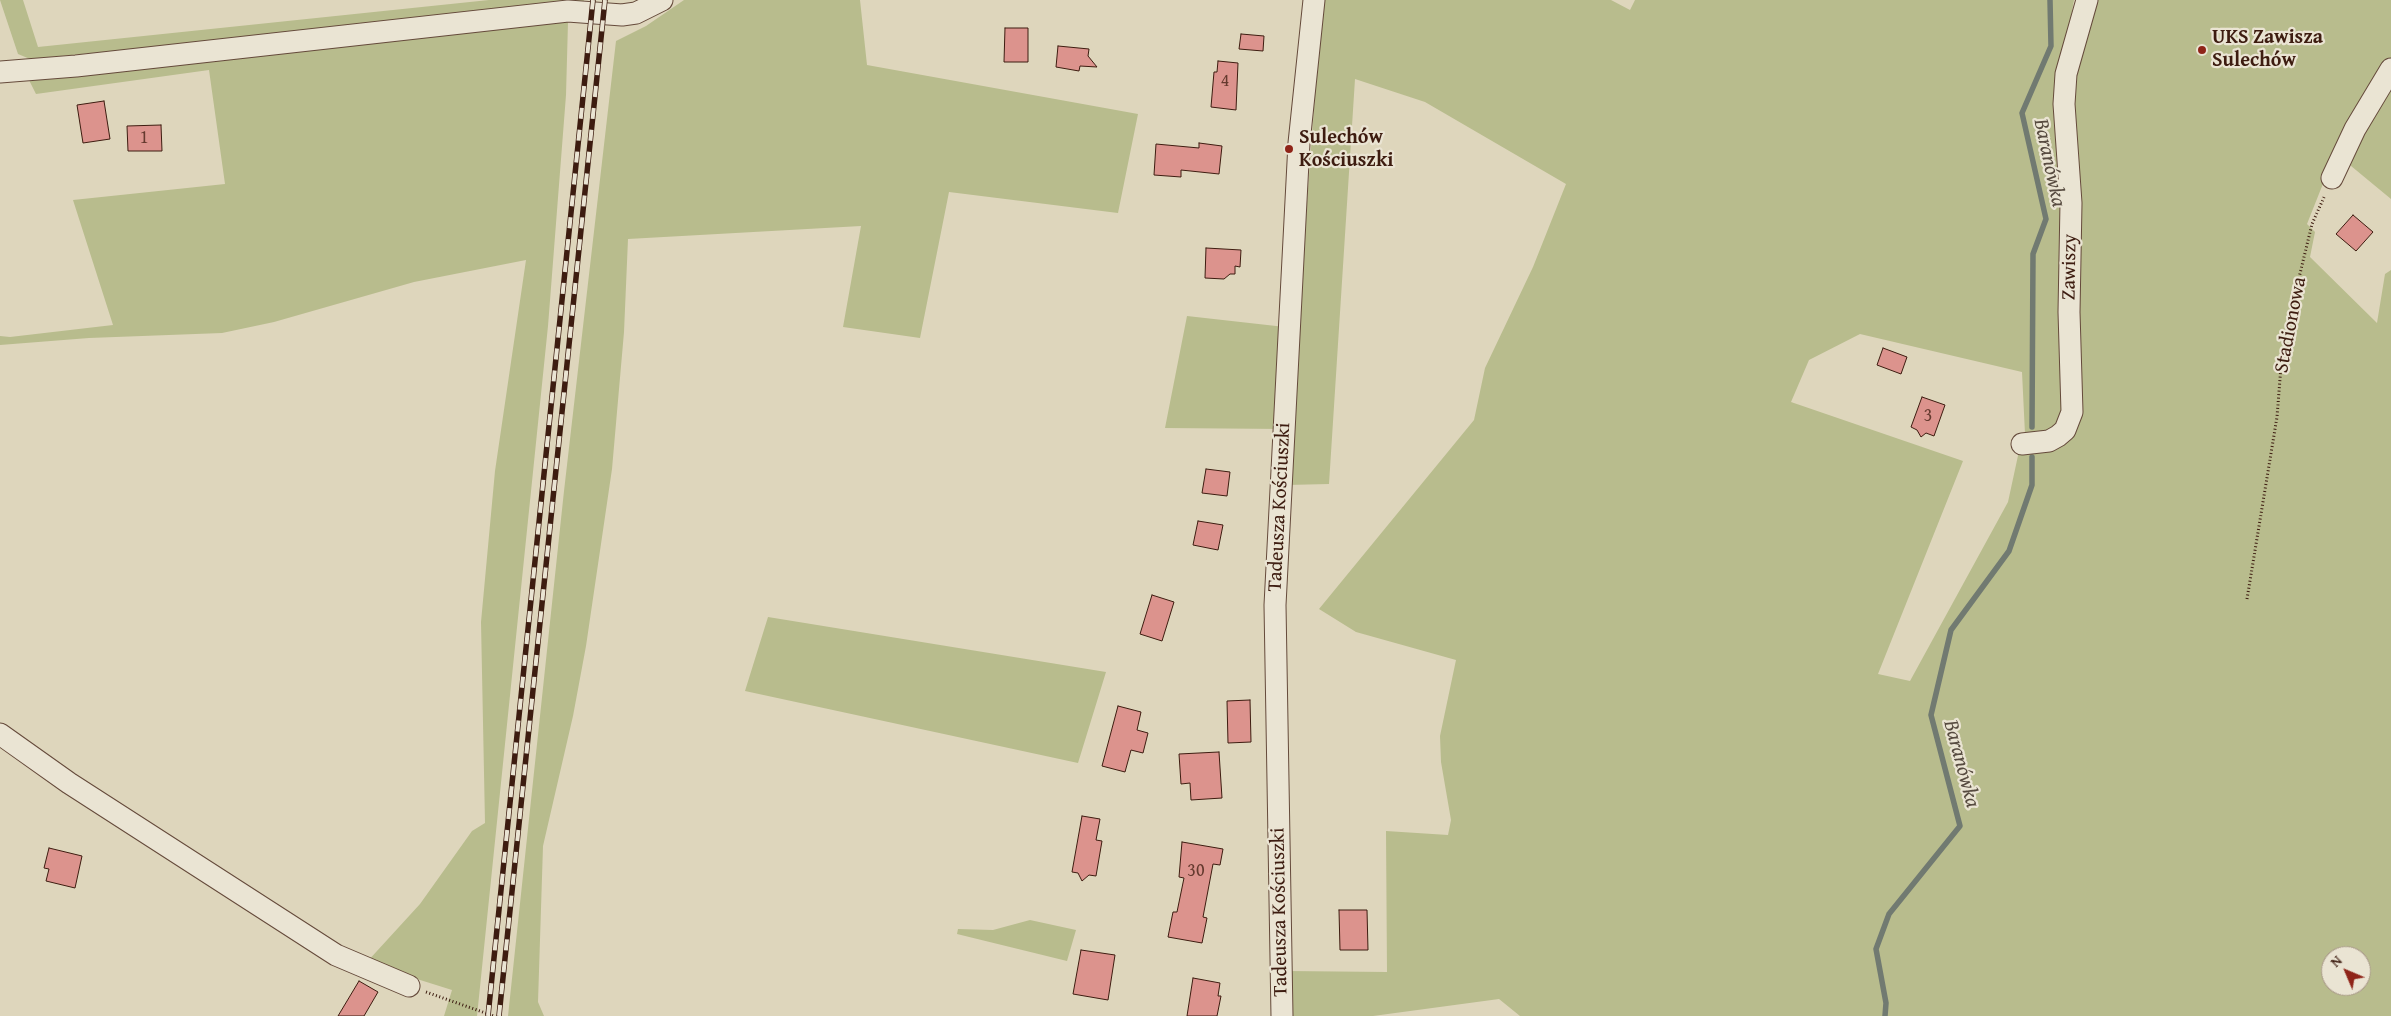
<!DOCTYPE html>
<html>
<head>
<meta charset="utf-8">
<style>
  body { margin:0 }
  #map { position:relative; width:2391px; height:1016px; overflow:hidden; background:#ded6bc; font-family:"Gentium Book Plus",serif }
  canvas { display:block }
  .north { position:absolute; left:2321px; top:946px; width:50px; height:50px; box-sizing:border-box; background:#eae4d3; border:1px solid #a59485; border-radius:50%; rotate:315deg; font-size:14px; font-weight:700; line-height:20px; text-align:center; color:#3d1c10 }
  .north::after { content:''; display:block; margin:auto; width:18px; height:22px; background:#8f2418; clip-path:polygon(50% 0,100% 100%,50% 72%,0 100%) }
</style>
</head>
<body>
<div id="map">
<canvas width="2391" height="1016"></canvas>
<div class="north">N</div>
</div>
<script>
const context = document.querySelector('canvas').getContext('2d');
context.lineJoin = 'round';
function fillPath(path, color) { context.fillStyle = color; context.fill(path, 'evenodd'); }
const poly = rows => new Path2D(rows.map(r => 'M' + r).join(''));
function trace(path, color, width, dash) { context.strokeStyle = color; context.lineWidth = width; context.lineCap = dash ? 'butt' : 'round'; context.setLineDash(dash || []); context.stroke(path); }
function label(font, color, halo, rows, align = 'center') {
  context.font = font + ' "Gentium Book Plus",serif'; context.lineWidth = 4.5; context.setLineDash([]); context.textBaseline = 'middle'; context.strokeStyle = halo; context.fillStyle = color; for (const [text, x, y, turn = 0] of rows) {
    context.save(); context.translate(x, y); context.rotate((+turn || 0) * Math.PI / 180); context.textAlign = isNaN(turn) ? turn : align; if (halo) context.strokeText(text, 0, 0); context.fillText(text, 0, 0); context.restore();
  }
}
const green = poly([
  [0,0,23,0,38,47,489,0,584,0,583,6,30,59,18,54],
  [684,0,860,0,867,65,1138,114,1118,213,949,192,920,338,843,327,861,226,628,239,624,332,612,469,586,646,573,716,543,846,538,1002,544,1016,508,1016,564,491,616,41,646,26],
  [1322,0,1611,0,1630,10,1635,0,2074,0,2060,77,2065,209,2063,420,2051,433,2025,434,2022,372,1860,334,1809,360,1791,402,1963,461,1878,674,1910,681,2008,502,2019,451,2067,435,2071,104,2093,0,2391,0,2391,61,2334,156,2307,224,2315,232,2310,257,2377,323,2385,274,2391,270,2391,1016,1520,1016,1499,999,1373,1016,1287,1016,1286,971,1387,972,1386,831,1448,835,1451,820,1441,762,1440,736,1456,660,1356,632,1319,609,1474,420,1485,368,1533,267,1566,184,1425,102,1355,79,1329,484,1286,485],
  [2331,956,2361,956,2361,986,2331,986],
  [568,22,566,95,548,326,477,1016,444,1016,452,990,366,963,420,904,472,831,485,823,481,622,495,471,526,260,414,282,274,322,222,333,89,338,0,345,0,336,10,337,113,325,73,200,225,184,209,70,36,94,29,80],
  [2391,88,2391,199,2345,161],
  [1187,316,1285,327,1284,429,1165,428],
  [768,617,1106,672,1078,763,745,691],
  [1030,920,1076,930,1067,961,957,934,958,929,993,930]
]);
const stream = poly([
  [2032,427,2033,254,2046,219,2022,113,2051,46,2050,0],
  [1885,1016,1886,1003,1876,949,1889,914,1960,826,1931,715,1951,630,2009,551,2032,485,2032,457]
]);
const building = poly([
  [1005,28,1028,28,1028,62,1004,62,1005,28],
  [1241,34,1264,36,1263,51,1239,49,1241,34],
  [1058,46,1089,49,1088,56,1097,67,1080,66,1079,71,1056,67,1058,46],
  [1218,61,1238,63,1236,110,1211,107,1214,72,1217,72,1218,61],
  [104,101,110,139,83,143,77,105,104,101],
  [161,125,162,151,128,151,127,126,161,125],
  [1199,143,1222,146,1219,174,1181,170,1181,177,1154,175,1156,144,1199,148,1199,143],
  [2353,215,2373,232,2356,251,2336,234,2353,215],
  [1206,248,1241,250,1240,267,1235,266,1235,274,1230,274,1224,279,1205,278,1206,248],
  [1883,348,1907,357,1901,374,1877,365,1883,348],
  [1922,397,1945,405,1934,436,1926,433,1921,437,1917,430,1911,427,1922,397],
  [1206,469,1230,472,1227,496,1202,493,1206,469],
  [1198,521,1223,525,1218,550,1193,545,1198,521],
  [1152,595,1174,602,1162,641,1140,634,1152,595],
  [1250,700,1251,742,1228,743,1227,701,1250,700],
  [1118,706,1141,712,1137,730,1148,733,1143,753,1131,750,1125,772,1102,766,1118,706],
  [1219,752,1222,798,1191,800,1190,783,1181,784,1179,754,1219,752],
  [1082,816,1100,819,1096,840,1102,841,1096,876,1089,875,1082,881,1078,873,1072,872,1082,816],
  [1182,842,1223,849,1220,865,1213,864,1203,917,1207,918,1202,943,1168,937,1173,912,1177,912,1184,878,1179,877,1182,842],
  [49,848,82,856,75,888,46,881,49,869,44,868,49,848],
  [1339,910,1367,910,1368,950,1340,950,1339,910],
  [1081,950,1115,955,1108,1000,1073,994,1081,950],
  [1193,978,1220,983,1218,996,1221,996,1217,1016,1187,1016,1193,978],
  [359,981,378,992,364,1016,338,1016,359,981]
]);
const path = poly([
  [2247,599,2277,417,2281,366,2297,286,2312,224,2325,195],
  [426,992,494,1016]
]);
const minor = poly([
  [0,72,76,66,568,11,622,15,636,13,662,0],
  [2332,178,2355,129,2391,69],
  [2022,444,2049,441,2058,436,2065,430,2072,412,2069,312,2071,203,2064,104,2066,74,2087,0],
  [0,734,69,783,336,955,409,986],
  [1282,1016,1275,605,1299,143,1314,0]
]);
const rail = poly([
  [488,1016,593,0],
  [499,1016,605,0]
]);
const markers = [
  [2202,50,5,"#8f2418"],
  [1289,149,5,"#8f2418"]
];
const numberNames = [
  ["4",1225,81],
  ["1",144,138],
  ["3",1928,416],
  ["30",1196,871]
];
const poiNames = [
  ["UKS Zawisza",2212,38],
  ["Sulechów",2212,61],
  ["Sulechów",1299,138],
  ["Kościuszki",1299,161]
];
const streetNames = [
  ["Zawiszy",2070,267,-89],
  ["Stadionowa",2291,325,-79],
  ["Tadeusza Kościuszki",1280,507,-87],
  ["Tadeusza Kościuszki",1280,912,-91]
];
const waterNames = [
  ["Baranówka",2049,163,78],
  ["Baranówka",1961,764,75]
];
fillPath(green, '#b8bc8d');
trace(stream, '#717a71', 5.5);
fillPath(building, '#dc938d');
trace(building, '#3d1c10', 1);
trace(minor, '#654a3b', 23);
trace(path, '#3d1c10', 3, [1, 2.5]);
trace(minor, '#eae4d3', 21);
trace(rail, '#3d1c10', 5.5);
trace(rail, '#eae4d3', 4, [11]);
for (const [x, y, r, color] of markers) { const dot = new Path2D(); dot.arc(x, y, r, 0, 2 * Math.PI); context.fillStyle = color; context.fill(dot); trace(dot, '#eae4d3', 2); }
label('18px', '#653a2f', null, numberNames);
label('bold 20px', '#3d1c10', '#eae4d3', poiNames, 'left');
label('20px', '#3d1c10', '#eae4d3', streetNames);
label('italic 21px', '#574b40', '#eae4d3', waterNames);
</script>
</body>
</html>
